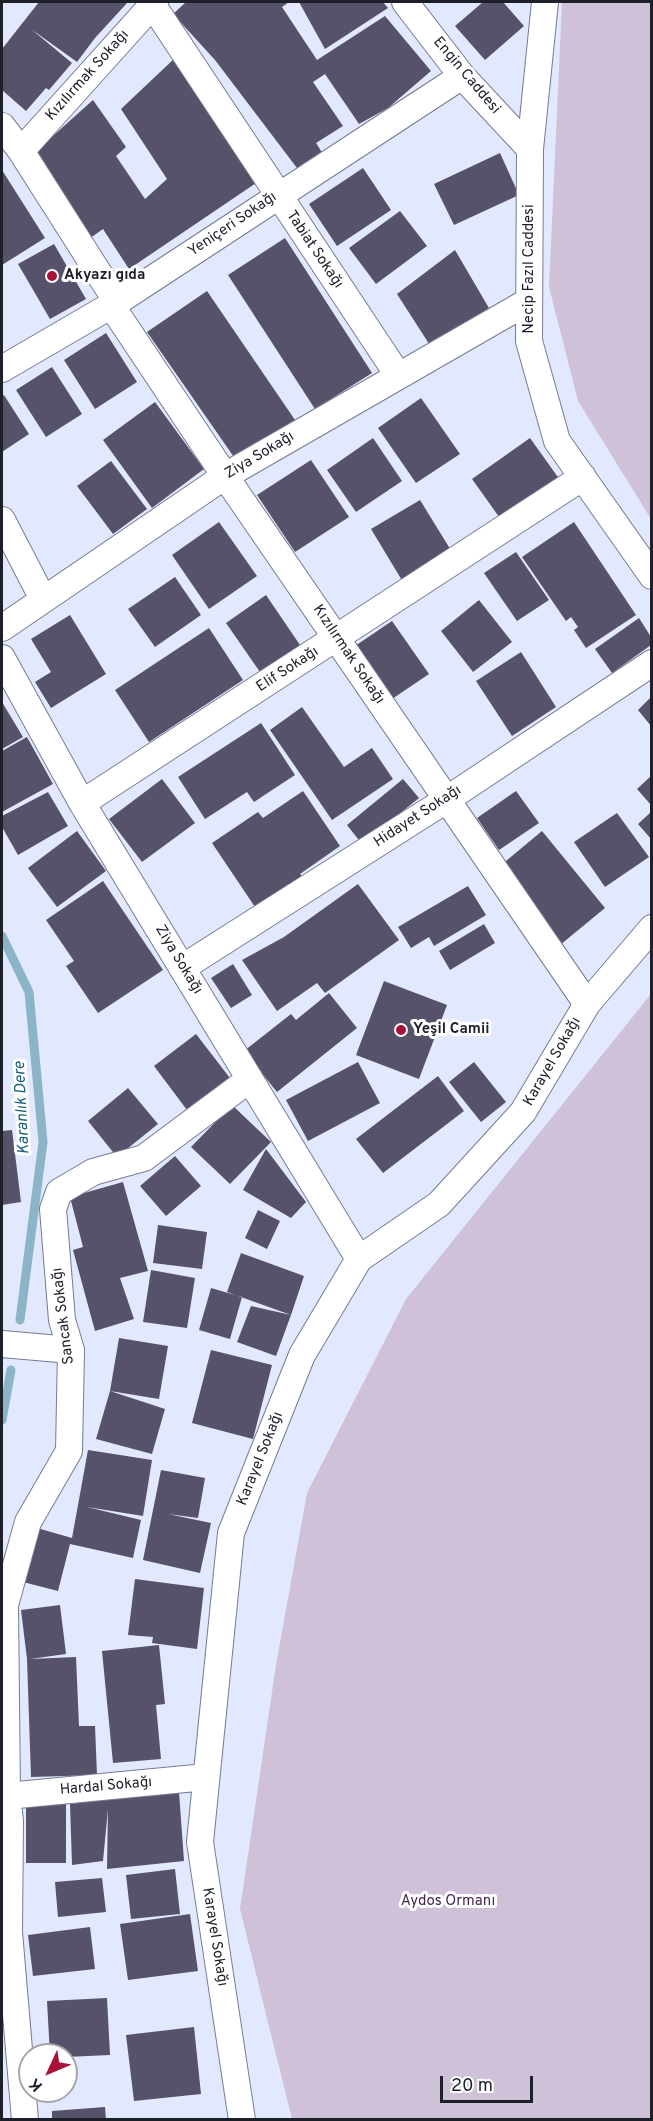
<!DOCTYPE html>
<html>
<head>
<meta charset="utf-8">
<style>
  body { margin:0 }
  #map { position:relative; width:653px; height:2121px; overflow:hidden; background:#e2e9fe; font-family:Overpass,sans-serif }
  canvas { display:block }
  .frame { position:absolute; inset:0; border:3px solid #1d2029; pointer-events:none }
  .north { position:absolute; left:18px; top:2043px; width:60px; height:60px; box-sizing:border-box; background:#fff; border:2px solid #a5a6a9; border-radius:50%; rotate:226deg; font-size:16px; font-weight:700; line-height:24px; text-align:center; color:#1d2029 }
  .north::after { content:''; display:block; margin:auto; width:21px; height:27px; background:#a91238; clip-path:polygon(50% 0,100% 100%,50% 72%,0 100%) }
  .scale { position:absolute; left:440px; top:2076px; width:93px; height:27px; box-sizing:border-box; border:3px solid #1d2029; border-top:0; padding-left:8px; font-size:18px; line-height:21px; white-space:nowrap; color:#1d2029; -webkit-text-stroke:4px #fff; paint-order:stroke }
</style>
</head>
<body>
<div id="map">
<canvas width="653" height="2121"></canvas>
<div class="frame"></div>
<div class="north">K</div>
<div class="scale">20 m</div>
</div>
<script>
const context = document.querySelector('canvas').getContext('2d');
context.lineJoin = 'round';
function fillPath(path, color) { context.fillStyle = color; context.fill(path, 'evenodd'); }
const poly = rows => new Path2D(rows.map(r => 'M' + r).join(''));
function trace(path, color, width, dash) { context.strokeStyle = color; context.lineWidth = width; context.lineCap = dash ? 'butt' : 'round'; context.setLineDash(dash || []); context.stroke(path); }
function label(font, color, halo, rows, align = 'center') {
  context.font = font + ' Overpass,sans-serif'; context.lineWidth = 6; context.setLineDash([]); context.textBaseline = 'middle'; context.strokeStyle = halo; context.fillStyle = color; for (const [text, x, y, turn = 0] of rows) {
    context.save(); context.translate(x, y); context.rotate((+turn || 0) * Math.PI / 180); context.textAlign = isNaN(turn) ? turn : align; if (halo) context.strokeText(text, 0, 0); context.fillText(text, 0, 0); context.restore();
  }
}
const green = poly([
  [562,2,651,2,651,519,578,401,549,287],
  [651,994,651,2119,292,2119,240,1909,276,1665,307,1493,406,1299]
]);
const stream = poly([
  [2,936,29,992,43,1142,20,1320],
  [2,1420,11,1370]
]);
const building = poly([
  [39,2,128,2,95,38,77,62,31,29,72,63,49,90,46,88,26,111,2,90,2,49],
  [186,2,289,2,282,7,317,60,385,16,431,71,388,108,359,124,325,74,313,82,343,126,316,143,323,154,297,168,215,60,173,14],
  [299,2,383,2,388,8,325,49],
  [483,2,503,2,524,26,485,60,455,26],
  [176,57,262,179,129,269,103,229,86,241,35,152,93,100,126,147,116,156,145,199,167,179,121,109],
  [500,153,519,195,454,225,434,184],
  [363,168,391,210,337,246,309,204],
  [2,170,45,238,2,265],
  [400,211,427,246,376,284,349,248],
  [285,238,372,373,315,409,228,275],
  [54,244,86,299,50,319,18,264],
  [455,250,493,315,433,350,397,294],
  [207,291,295,420,236,460,147,332],
  [106,333,137,382,95,409,64,360],
  [52,367,82,414,46,437,16,390],
  [4,395,29,434,2,452,2,397],
  [421,398,460,454,416,483,378,428],
  [155,402,204,469,152,508,103,440],
  [373,438,402,481,356,512,327,470],
  [530,438,560,480,502,521,472,479],
  [311,460,349,517,295,552,257,495],
  [111,461,147,509,113,534,77,486],
  [420,500,452,552,403,582,371,529],
  [219,522,257,576,209,609,172,555],
  [574,522,636,615,586,648,574,630,578,627,571,617,566,621,522,557],
  [516,552,549,600,517,621,484,573],
  [175,577,201,615,155,647,128,609],
  [266,595,300,645,260,672,226,623],
  [479,600,512,642,473,672,441,631],
  [70,615,106,674,51,708,35,682,51,672,31,639],
  [639,618,651,637,651,645,612,673,595,649],
  [392,621,429,674,392,699,355,646],
  [209,628,243,680,149,742,115,690],
  [521,652,556,707,512,736,476,681],
  [651,697,651,726,638,710],
  [2,702,23,737,2,749],
  [302,707,344,767,372,748,393,779,332,820,270,730],
  [261,723,295,775,254,802,247,792,205,819,178,777],
  [27,737,53,784,2,812,2,751],
  [651,776,651,805,637,789],
  [162,779,195,823,142,862,109,819],
  [403,779,419,798,362,844,347,825],
  [303,791,340,846,300,874,302,876,255,907,212,843,258,812,263,818],
  [516,791,539,823,499,850,477,818],
  [48,792,68,826,18,855,2,827,2,816],
  [651,812,651,839,638,824],
  [617,813,649,857,605,887,574,842],
  [77,831,106,871,57,907,28,868],
  [542,831,605,908,560,945,500,866],
  [103,881,163,970,98,1013,66,966,74,961,46,920],
  [358,884,399,940,325,993,317,983,277,1011,242,960,284,937],
  [468,886,486,915,434,946,429,937,411,948,398,927],
  [484,924,495,943,450,970,439,951],
  [233,964,252,995,231,1008,211,978],
  [384,981,447,1005,419,1079,356,1055],
  [329,993,357,1028,277,1092,244,1051,291,1014,296,1020],
  [196,1034,233,1082,190,1114,154,1066],
  [358,1062,380,1103,308,1141,286,1100],
  [474,1062,506,1102,481,1122,449,1082],
  [438,1076,464,1111,383,1173,356,1139],
  [128,1088,158,1124,117,1157,88,1121],
  [232,1105,271,1142,230,1184,191,1147],
  [12,1130,21,1202,2,1205,2,1131],
  [266,1149,306,1202,291,1218,243,1190],
  [175,1156,201,1186,166,1216,140,1186],
  [123,1182,148,1271,120,1278,134,1319,95,1331,73,1250,83,1247,70,1197],
  [258,1210,280,1221,267,1249,245,1238],
  [158,1225,207,1232,202,1269,153,1263],
  [241,1253,304,1276,291,1315,227,1292],
  [151,1270,195,1278,187,1328,143,1322],
  [211,1288,242,1297,230,1339,199,1330],
  [251,1306,291,1315,276,1356,237,1342],
  [119,1338,168,1346,159,1399,110,1391,165,1409,152,1454,96,1439,110,1391],
  [211,1350,272,1365,253,1439,192,1423],
  [88,1450,152,1460,143,1516,87,1507,141,1520,133,1558,70,1544,58,1591,23,1582,37,1528,72,1538],
  [161,1470,205,1478,198,1518,168,1514,211,1523,200,1573,143,1560],
  [135,1579,204,1588,197,1649,152,1643,153,1637,128,1635],
  [60,1605,66,1654,30,1659,76,1657,79,1726,95,1726,97,1775,31,1777,27,1659,21,1610],
  [159,1645,165,1704,156,1705,161,1759,113,1763,102,1651],
  [179,1792,184,1861,107,1869,108,1809,103,1861,72,1865,70,1804],
  [26,1803,66,1804,66,1863,26,1863],
  [175,1869,180,1914,131,1919,126,1875],
  [102,1878,106,1912,58,1917,55,1882],
  [190,1914,198,1971,128,1980,120,1924],
  [90,1927,95,1969,33,1976,28,1935],
  [107,1998,110,2055,66,2057,66,2055,50,2055,47,2001],
  [194,2027,201,2094,134,2101,126,2035],
  [105,2107,106,2120,52,2120,52,2111]
]);
const street = poly([
  [405,2,462,76,530,149],
  [545,2,530,149,529,341,557,441,652,576],
  [152,4,398,375],
  [2,126,21,151,117,302],
  [21,151,155,2],
  [111,305,225,476,587,1004],
  [2,369,117,302,462,76],
  [2,520,43,599],
  [2,628,225,476,529,301],
  [2,658,82,803,359,1259],
  [82,803,583,477],
  [182,968,446,800,652,663],
  [2,1344,71,1350],
  [7,1796,206,1777],
  [25,2120,9,1932,10,1821,7,1796,5,1605,28,1522,69,1451,71,1350,62,1320,53,1209,59,1192,93,1172,144,1158,250,1079],
  [242,2120,200,1842,231,1533,302,1355,359,1259,439,1204,523,1112,587,1004,652,928]
]);
const markers = [
  [52,276,6,"#a91238"],
  [401,1030,6,"#a91238"]
];
const streetNames = [
  ["Kızılırmak Sokağı",88,76,-48],
  ["Engin Caddesi",466,76,50],
  ["Yeniçeri Sokağı",233,225,-34],
  ["Tabiat Sokağı",314,250,56],
  ["Necip Fazıl Caddesi",530,269,-90],
  ["Ziya Sokağı",260,456,-31],
  ["Kızılırmak Sokağı",348,655,56],
  ["Elif Sokağı",288,670,-33],
  ["Hidayet Sokağı",418,817,-33],
  ["Ziya Sokağı",178,960,59],
  ["Karayel Sokağı",553,1062,-60],
  ["Sancak Sokağı",64,1316,-97],
  ["Karayel Sokağı",261,1459,-68],
  ["Hardal Sokağı",106,1787,-5],
  ["Karayel Sokağı",214,1937,81]
];
const poiNames = [
  ["Akyazı gıda",64,276],
  ["Yeşil Camii",413,1030]
];
const parkNames = [
  ["Aydos Ormanı",448,1902]
];
const waterNames = [
  ["Karanlık Dere",23,1108,-93]
];
fillPath(green, '#cfc1d8');
trace(stream, '#8cb4c7', 9);
fillPath(building, '#555269');
trace(street, '#747c94', 28);
trace(street, '#fff', 26);
for (const [x, y, r, color] of markers) { const dot = new Path2D(); dot.arc(x, y, r, 0, 2 * Math.PI); context.fillStyle = color; context.fill(dot); trace(dot, '#fff', 2); }
label('15px', '#1d2029', '#fff', streetNames);
label('bold 15px', '#1d2029', '#fff', poiNames, 'left');
label('15px', '#432752', '#fff', parkNames);
label('italic 16px', '#19607b', '#fff', waterNames);
</script>
</body>
</html>
